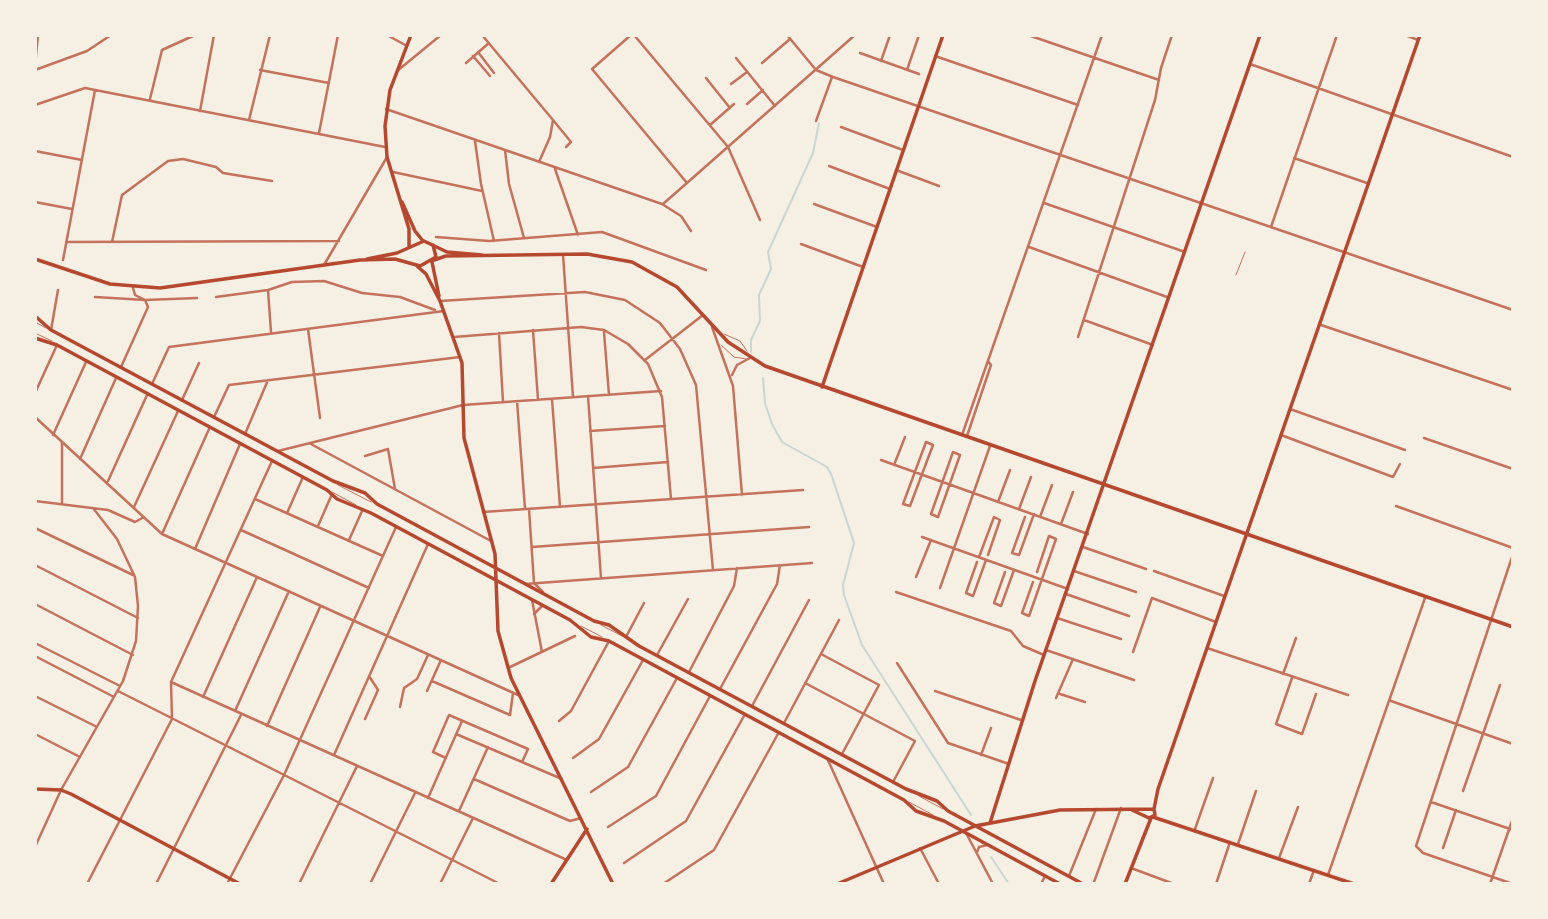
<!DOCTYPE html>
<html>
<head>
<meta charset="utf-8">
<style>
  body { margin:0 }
  #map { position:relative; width:1548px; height:919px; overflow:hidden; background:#f6efe4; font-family:"Space Grotesk",sans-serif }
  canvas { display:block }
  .frame { position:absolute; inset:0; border:37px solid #f6efe4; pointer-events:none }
</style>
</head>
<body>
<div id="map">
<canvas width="1548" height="919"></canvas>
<div class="frame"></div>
</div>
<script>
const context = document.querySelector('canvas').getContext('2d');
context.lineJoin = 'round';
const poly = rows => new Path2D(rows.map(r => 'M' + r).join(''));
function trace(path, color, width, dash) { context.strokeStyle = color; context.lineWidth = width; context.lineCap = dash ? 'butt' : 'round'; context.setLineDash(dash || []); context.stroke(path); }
const stream = poly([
  [751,352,751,340,760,321,759,295,771,269,768,252,813,153,819,123],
  [763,378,765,403,772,424,782,442,827,467,831,474,854,543,843,585,844,595,862,645,971,815],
  [991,857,1009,884]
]);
const service = poly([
  [1236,275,1245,252],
  [35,322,46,328],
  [35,333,52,341],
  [724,334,740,341,747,351],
  [721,345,734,357,746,359],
  [338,485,371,502],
  [332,492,356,505],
  [601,625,622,636],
  [581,626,602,637],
  [919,796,943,809],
  [909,802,933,815]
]);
const minor = poly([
  [387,35,407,46],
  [482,35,553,120,550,137,539,162],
  [631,35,592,69,687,183],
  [634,35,728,147,760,220],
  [1028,35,1159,80],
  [1405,35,1418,40],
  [478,52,494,73],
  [860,53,919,74],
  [473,56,490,76],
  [935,56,1078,105],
  [736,58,775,106],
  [881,61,890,35],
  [466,63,489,43],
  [762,63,790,39],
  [1250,64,1513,157],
  [35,66,38,35],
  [35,70,87,51,111,35],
  [260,70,329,83],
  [907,70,919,35],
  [397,71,441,35],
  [706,78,730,108],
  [731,84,747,72],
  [150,99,162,50,195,35],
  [747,104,763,90],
  [35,105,85,88,385,147],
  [386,109,662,204,681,216,691,231],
  [200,111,214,35],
  [249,120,270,35],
  [553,120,571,142,566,147],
  [816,121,832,77],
  [710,125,734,104],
  [841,127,903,150],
  [319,133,338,35],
  [475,141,481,184,494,241],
  [505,150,509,184,524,238],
  [35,151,82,160],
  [1294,158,1367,183],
  [829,166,890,189],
  [555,169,578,235],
  [896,170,939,186],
  [393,172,482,191],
  [35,202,72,209],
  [1044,203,1185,252],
  [663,204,855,35],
  [814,204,877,227],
  [1271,227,1337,35],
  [436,237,489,241,602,232,706,270],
  [66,242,339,241],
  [112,242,122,195,168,161,183,159,216,167,223,173,272,181],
  [801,244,863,267],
  [1029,247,1167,297],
  [563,255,573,397],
  [63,260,95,90],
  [324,265,387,157],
  [268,290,271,332],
  [95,297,145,300,197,298],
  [216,297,268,290,292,282,324,281,362,293,400,297,435,310],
  [440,301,585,292,625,300,660,323,680,349,696,385,713,570],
  [1084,320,1153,345],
  [1321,325,1513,390],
  [712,327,733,386,742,495],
  [308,329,320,418],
  [51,330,58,290],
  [533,330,538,400],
  [604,332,609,395],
  [499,333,503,402],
  [454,337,581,327,604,330,628,344,648,364,662,397,671,499],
  [1078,337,1155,100,1161,68,1172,35],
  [645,360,703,315],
  [121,367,148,307,145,300,135,295,133,288],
  [732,375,737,365,750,358],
  [152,384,169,347,444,311],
  [35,393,57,345],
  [588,396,601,578],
  [552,399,560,507],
  [182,400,199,363],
  [517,401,525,509],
  [1290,409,1405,450],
  [35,417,162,534,518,695],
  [214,417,229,385,460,357],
  [590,431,665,426],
  [245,434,268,380],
  [53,435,86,362],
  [962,435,1102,35],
  [1281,435,1393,477,1400,464],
  [967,436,991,365,988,361],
  [1424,438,1513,469],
  [926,442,933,445,910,506,903,504,926,442],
  [309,443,491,541],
  [278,451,463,405,661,391],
  [953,452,960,455,938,517,931,514,953,452],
  [365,456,388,449,395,489],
  [80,459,116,378],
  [881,460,1088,534],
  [894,465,905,437],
  [593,468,668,462],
  [108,481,147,395],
  [255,499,383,556],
  [35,501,108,510,135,522,144,517],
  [998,502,1010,470],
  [62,503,62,443],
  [1396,506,1513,548],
  [134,507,178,411],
  [529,509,534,583,543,592],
  [1019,509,1031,477],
  [483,512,803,490],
  [287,513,303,477],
  [1025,517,1012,553,1019,555,1034,514],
  [1040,517,1052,485],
  [1061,524,1073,492],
  [318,526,332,494],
  [35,528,133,575],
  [241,530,369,588],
  [162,534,209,429],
  [922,537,1068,589],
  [349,540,362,511],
  [532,547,809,527],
  [1083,547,1146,569],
  [195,549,240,444],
  [1513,554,1416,846,1423,853,1513,884],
  [979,557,994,517,1000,520,988,555],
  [977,562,966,593,973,596,986,560],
  [35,565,138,618],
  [1074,571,1136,592],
  [1154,571,1224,596],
  [1005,572,994,603,1001,606,1014,570],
  [916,577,931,540],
  [1033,582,1022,613,1029,616,1056,539,1049,536,1037,572],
  [525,584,812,563],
  [940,588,990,446],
  [896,592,1011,631,1023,646,1044,655],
  [1066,594,1129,616],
  [532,600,542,652],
  [35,604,133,655],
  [534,614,542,606],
  [1057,618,1121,639],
  [627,635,644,603],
  [35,643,120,686],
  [1207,648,1348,695],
  [1046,650,1134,680],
  [1133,652,1152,598,1216,622],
  [821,654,879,685,842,754],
  [657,655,688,599],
  [35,656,114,697],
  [897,663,948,743,1009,764],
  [508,668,575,636],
  [689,672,734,586,737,568],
  [1283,674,1296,638],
  [1292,678,1276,724,1302,734,1316,694],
  [432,681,510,715,513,693],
  [171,682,567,860],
  [805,683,915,741,893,782],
  [720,689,777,584,780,565],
  [118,691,500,884],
  [427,691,441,660],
  [935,691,1021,720],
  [1060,694,1085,702],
  [35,696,97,727],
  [203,697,257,577],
  [1056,698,1073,659],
  [1391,701,1513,744],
  [752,706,809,600],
  [400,707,404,688,417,679,428,655],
  [235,711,289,591],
  [365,719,378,690,369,676],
  [559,721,571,711,609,641],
  [784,723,839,620],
  [267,726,320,607],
  [35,734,80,757],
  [456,734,562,779],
  [334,755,428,544],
  [981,755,991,728],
  [446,758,433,752,449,715,528,749,522,762],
  [573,758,599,739,643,660],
  [827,758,884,884],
  [474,779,570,821,581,818],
  [1463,791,1500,685],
  [591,792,628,767,677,678],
  [428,798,462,721],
  [1431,802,1513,830],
  [459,811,488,747],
  [608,827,656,796,710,696],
  [1195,829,1213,778],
  [966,833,993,884],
  [1238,844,1256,791],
  [35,847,61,790,123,681,136,641,138,606,135,577,117,539,93,508],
  [920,848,939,884],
  [1443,848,1456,810],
  [977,852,979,847,987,845],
  [1279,858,1298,807],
  [624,863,686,821,745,714],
  [1131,868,1174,884],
  [1328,875,1425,598],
  [1069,876,1096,809],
  [1094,882,1121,808],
  [87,884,172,719,171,682,272,461],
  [156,884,241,715],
  [227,884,284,775,396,527],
  [299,884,357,766],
  [370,884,415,793],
  [440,884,473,818],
  [663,884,714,850,779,732],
  [1041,884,1045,876],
  [1216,884,1230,842],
  [1309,884,1314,870],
  [1490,884,1513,818]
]);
const tertiary = poly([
  [787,35,816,70,833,77,1513,310]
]);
const secondary = poly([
  [402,202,415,231,423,241],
  [409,246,409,229,387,157,385,126,390,90,411,35],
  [35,259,110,284,160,288,360,260,395,259,420,266,436,257,433,245],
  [367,259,397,253,424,241,447,252,482,255],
  [434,260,446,256,587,254,632,262,677,287,728,342,765,366,1513,627],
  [432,262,439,296],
  [417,266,426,274,440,301,462,363,464,438,495,554,498,631,511,678,613,884],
  [35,316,51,330,333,481,365,493,377,504,594,621,609,625,639,646,906,789,937,801,948,811,1083,884],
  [35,338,57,345,327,490,337,499,371,513,570,620,591,637,609,641,904,800,916,811,944,821,1060,884],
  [822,387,943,35],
  [35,789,61,790,71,794,240,884],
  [1154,809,1158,789,1420,35],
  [1132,810,1149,818,1155,815,1154,809],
  [1153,817,1354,884],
  [990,823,1035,681,1260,35],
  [551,884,587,829],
  [837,884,975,826,1060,810,1154,809],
  [1125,884,1151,818]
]);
trace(stream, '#c9d6d2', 2);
trace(service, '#c5725c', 1);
trace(minor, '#c5725c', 2.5);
trace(tertiary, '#c5725c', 2.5);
trace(secondary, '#b5482f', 3.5);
</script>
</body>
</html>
